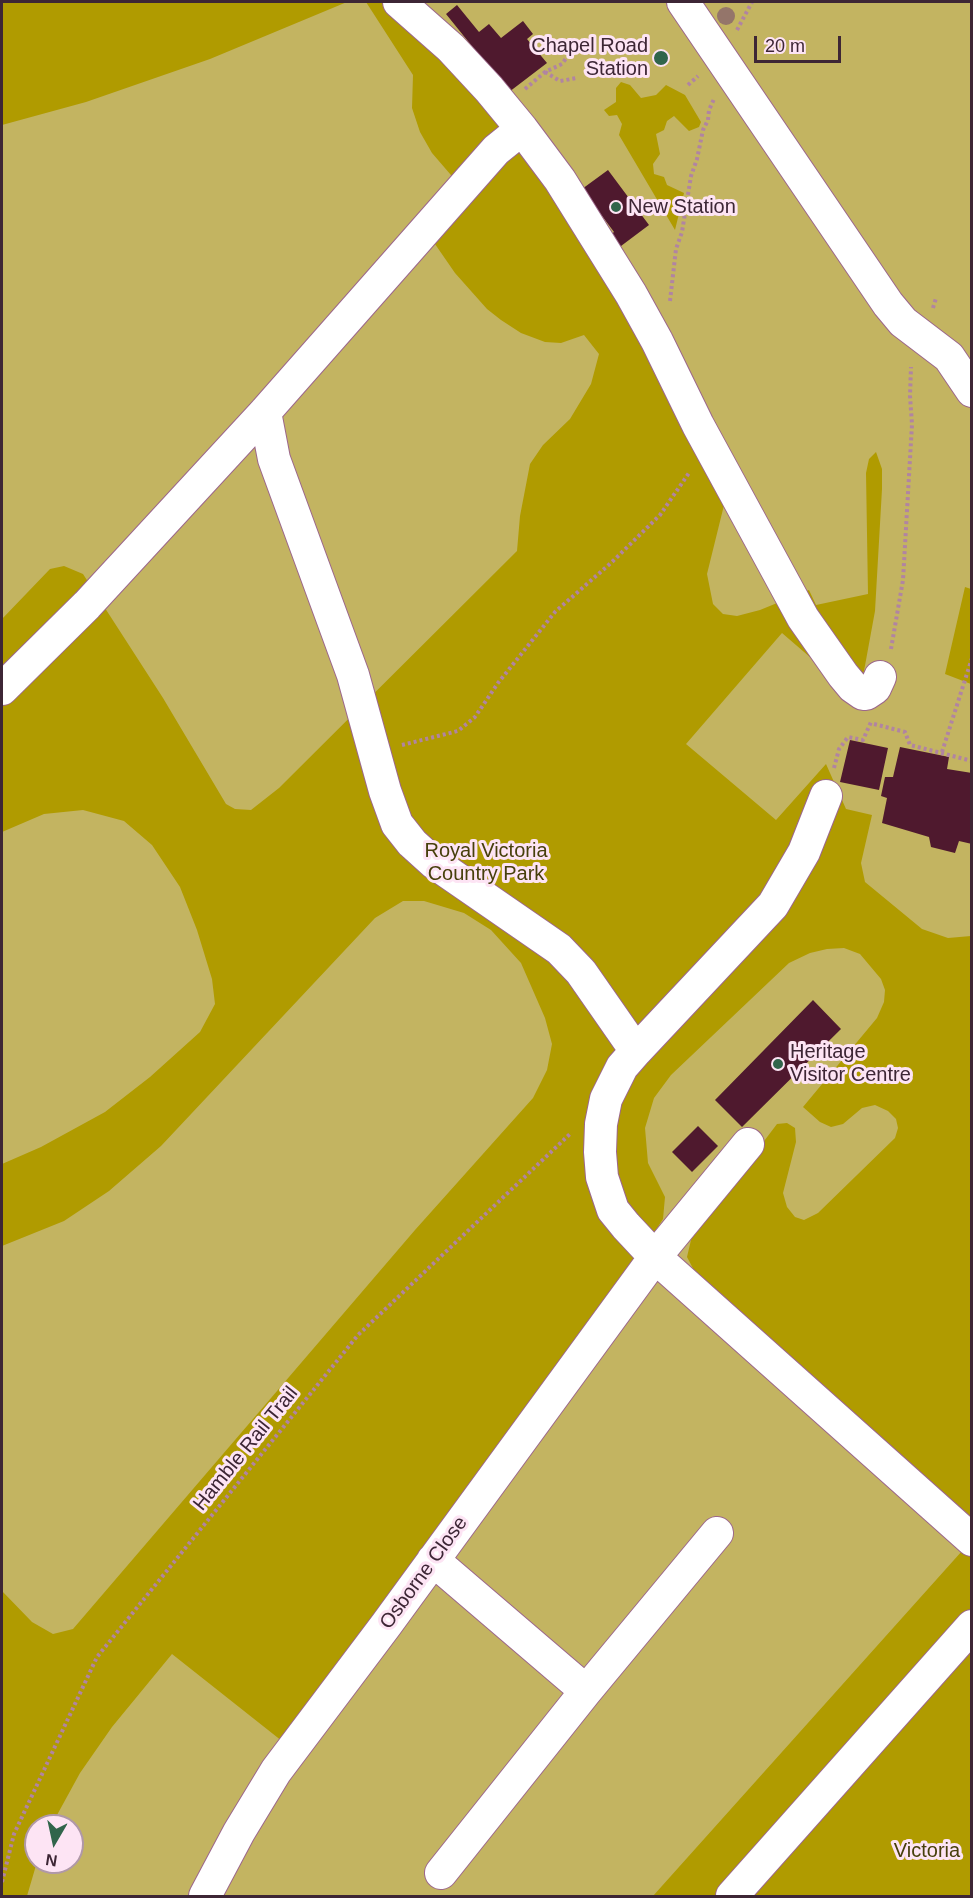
<!DOCTYPE html>
<html>
<head>
<meta charset="utf-8">
<style>
  body { margin:0 }
  #map { position:relative; width:973px; height:1898px; overflow:hidden; background:#f1b7de; font-family:Helvetica,sans-serif }
  canvas { display:block }
  .frame { position:absolute; inset:0; border:3px solid #3d2635; pointer-events:none }
  .north { position:absolute; left:24px; top:1814px; width:60px; height:60px; box-sizing:border-box; background:#fde4f4; border:2px solid #b098a8; border-radius:50%; rotate:189deg; font-size:16px; font-weight:700; line-height:24px; text-align:center; color:#3d2635 }
  .north::after { content:''; display:block; margin:auto; width:21px; height:27px; background:#31654b; clip-path:polygon(50% 0,100% 100%,50% 72%,0 100%) }
  .scale { position:absolute; left:754px; top:36px; width:87px; height:27px; box-sizing:border-box; border:3px solid #3d2635; border-top:0; padding-left:8px; font-size:18px; line-height:21px; white-space:nowrap; color:#3d2635; -webkit-text-stroke:4px #fde4f4; paint-order:stroke }
</style>
</head>
<body>
<div id="map">
<canvas width="973" height="1898"></canvas>
<div class="frame"></div>
<div class="north">N</div>
<div class="scale">20 m</div>
</div>
<script>
const context = document.querySelector('canvas').getContext('2d');
context.lineJoin = 'round';
function fillPath(path, color) { context.fillStyle = color; context.fill(path, 'evenodd'); }
const poly = rows => new Path2D(rows.map(r => 'M' + r).join(''));
function trace(path, color, width, dash) { context.strokeStyle = color; context.lineWidth = width; context.lineCap = dash ? 'butt' : 'round'; context.setLineDash(dash || []); context.stroke(path); }
function label(font, color, halo, rows, align = 'center') {
  context.font = font + ' Helvetica,sans-serif'; context.lineWidth = 6; context.setLineDash([]); context.textBaseline = 'middle'; context.strokeStyle = halo; context.fillStyle = color; for (const [text, x, y, turn = 0] of rows) {
    context.save(); context.translate(x, y); context.rotate((+turn || 0) * Math.PI / 180); context.textAlign = isNaN(turn) ? turn : align; if (halo) context.strokeText(text, 0, 0); context.fillText(text, 0, 0); context.restore();
  }
}
const green = poly([
  [2,2,971,2,971,1723,836,1896,2,1896],
  [36,1826,72,1826,72,1862,36,1862]
]);
const forest = poly([
  [2,2,347,2,210,59,86,102,2,125],
  [366,2,393,2,478,91,594,248,727,493,707,574,713,604,723,614,737,616,760,610,809,590,816,605,868,594,866,473,869,459,876,452,882,469,882,489,875,611,864,671,854,695,782,633,686,744,776,820,826,764,846,809,872,815,861,863,865,882,922,929,948,938,971,936,971,1521,696,1274,687,1257,691,1240,699,1227,777,1124,787,1123,795,1128,796,1142,783,1193,787,1207,795,1217,804,1220,818,1213,895,1138,898,1128,896,1119,888,1111,875,1105,862,1108,843,1124,831,1127,820,1122,803,1107,877,1018,884,1002,885,990,881,979,860,954,844,948,827,949,810,953,789,963,671,1075,654,1098,645,1128,648,1163,665,1197,663,1219,552,1388,287,1745,172,1654,112,1727,80,1773,51,1826,36,1826,37,1862,27,1896,2,1896,2,1591,32,1622,53,1634,73,1629,415,1230,533,1098,547,1070,552,1044,545,1018,521,963,491,930,464,913,424,901,403,901,375,918,161,1146,109,1191,64,1221,2,1246,2,1164,41,1147,105,1112,150,1077,200,1032,215,1004,212,979,197,930,180,887,152,845,124,821,83,810,44,814,2,832,2,619,50,569,64,566,83,574,163,698,226,804,235,809,251,810,279,788,517,551,520,516,530,464,543,445,570,419,591,384,599,354,584,335,561,343,545,342,521,333,501,320,487,309,455,273,426,231,463,189,432,153,420,132,412,108,413,75],
  [621,82,630,85,641,98,656,95,666,85,685,95,701,122,699,127,689,131,674,116,667,121,664,130,656,134,660,154,653,164,654,174,664,177,667,185,684,193,675,230,619,135,622,124,617,115,609,116,604,110,616,102,616,88],
  [965,587,971,589,971,684,945,674],
  [971,1542,971,1896,653,1896,962,1551]
]);
const building = poly([
  [457,5,479,32,489,24,501,38,523,21,533,34,527,39,547,63,509,92,446,14],
  [608,170,649,225,617,249,608,237,614,232,582,189],
  [850,740,888,748,879,790,840,782],
  [900,747,949,757,947,769,972,773,972,844,959,841,955,853,931,847,929,837,882,823,887,798,881,796,885,777,893,777],
  [813,1000,841,1029,742,1127,715,1100],
  [698,1126,718,1146,692,1172,672,1152]
]);
const path = poly([
  [737,30,752,2],
  [545,72,560,81,577,78],
  [688,85,698,76],
  [525,89,545,72,562,64,567,57],
  [670,301,676,249,682,232,691,176,697,159,703,130,708,120,709,110,714,99],
  [933,308,936,298],
  [891,649,903,580,912,424,910,396,911,367],
  [874,724,905,732,910,745,972,761],
  [402,745,458,731,475,717,498,683,555,612,612,562,660,515,689,473],
  [942,752,972,658],
  [834,768,839,749,848,737,863,740,871,722],
  [2,1882,14,1834,97,1657,358,1335,571,1133]
]);
const minor = poly([
  [399,2,451,48,489,89,522,129,560,180,631,294,657,341,698,425,803,618,843,675,853,687,863,694,866,694,875,688,880,677],
  [683,2,888,304,903,322,949,357,972,391],
  [265,412,274,459,353,675,385,791,397,824,412,843,433,862,559,949,581,972,636,1051],
  [2,689,87,605,265,412,496,150,522,129],
  [826,796,804,852,773,905,636,1051,622,1067,606,1099,601,1124,600,1152,602,1177,613,1210,626,1226,655,1257,972,1540],
  [433,1560,586,1691,441,1873],
  [586,1691,717,1533],
  [205,1896,239,1832,276,1771,386,1625,655,1257,748,1144],
  [732,1896,972,1626]
]);
const trees = [
  [726,16]
];
const markers = [
  [661,58,8,"#31654b"],
  [616,207,6,"#31654b"],
  [778,1064,6,"#31654b"]
];
const poiNames = [
  ["Chapel Road",648,46,"right"],
  ["Station",648,69,"right"],
  ["New Station",628,207],
  ["Heritage",790,1052],
  ["Visitor Centre",790,1075]
];
const parkNames = [
  ["Royal Victoria",486,851],
  ["Country Park",486,874],
  ["Victoria",927,1851]
];
const streetNames = [
  ["Hamble Rail Trail",246,1449,-51],
  ["Osborne Close",424,1573,-54]
];
fillPath(green, '#c3b461');
fillPath(forest, '#b09b00');
fillPath(building, '#4f192e');
trace(minor, '#9c678b', 34);
trace(path, '#b184a2', 4, [3, 3]);
trace(minor, '#fff', 32);
context.fillStyle = '#94756a';
for (const [x, y] of trees) { context.beginPath(); context.arc(x, y, 9, 0, 2 * Math.PI); context.fill(); }
for (const [x, y, r, color] of markers) { const dot = new Path2D(); dot.arc(x, y, r, 0, 2 * Math.PI); context.fillStyle = color; context.fill(dot); trace(dot, '#fde4f4', 2); }
label('20px', '#3d2635', '#fde4f4', poiNames, 'left');
label('20px', '#473f0b', '#fde4f4', parkNames);
label('20px', '#3d2635', '#fde4f4', streetNames);
</script>
</body>
</html>
